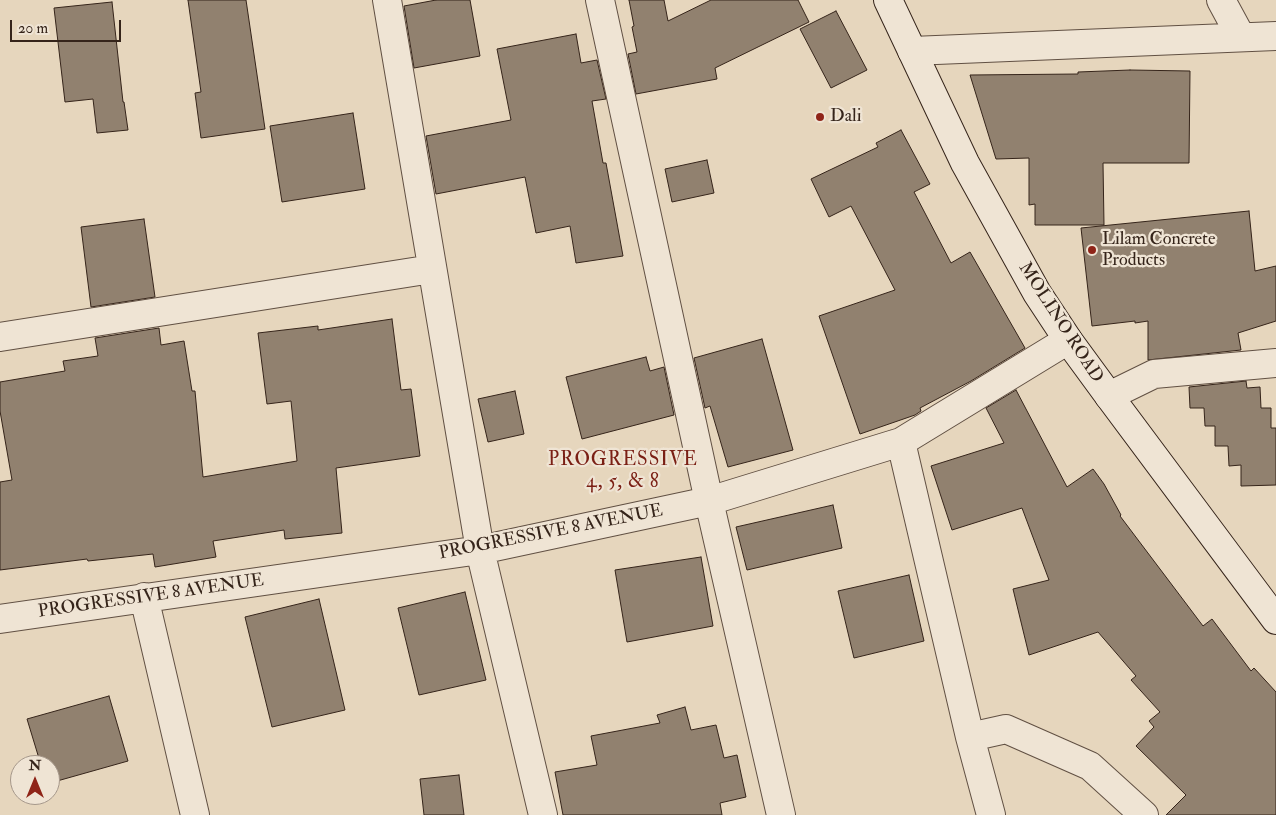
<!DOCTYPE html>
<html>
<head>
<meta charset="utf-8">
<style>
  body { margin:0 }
  #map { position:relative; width:1276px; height:815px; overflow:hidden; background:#e6d6bd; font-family:"IM FELL Double Pica",serif }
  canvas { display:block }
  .north { position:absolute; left:10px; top:755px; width:50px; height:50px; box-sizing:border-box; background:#efe4d4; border:1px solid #a5978a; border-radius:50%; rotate:0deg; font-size:14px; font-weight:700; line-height:20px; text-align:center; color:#35241a }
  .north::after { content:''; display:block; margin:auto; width:18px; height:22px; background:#8f2418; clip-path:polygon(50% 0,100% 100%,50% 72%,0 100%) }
  .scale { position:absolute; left:10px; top:20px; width:111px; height:22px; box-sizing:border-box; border:2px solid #35241a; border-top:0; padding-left:6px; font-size:15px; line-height:18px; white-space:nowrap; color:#35241a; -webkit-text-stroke:4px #efe4d4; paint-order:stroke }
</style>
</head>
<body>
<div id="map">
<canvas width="1276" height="815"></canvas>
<div class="north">N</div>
<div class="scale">20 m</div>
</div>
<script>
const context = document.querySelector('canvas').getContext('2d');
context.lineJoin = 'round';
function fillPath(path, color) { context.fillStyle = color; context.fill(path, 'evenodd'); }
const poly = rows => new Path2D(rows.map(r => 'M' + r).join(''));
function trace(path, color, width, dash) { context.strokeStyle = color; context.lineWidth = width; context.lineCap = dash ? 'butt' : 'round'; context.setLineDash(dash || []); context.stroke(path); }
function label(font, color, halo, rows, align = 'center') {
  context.font = font + ' "IM FELL Double Pica",serif'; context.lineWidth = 4.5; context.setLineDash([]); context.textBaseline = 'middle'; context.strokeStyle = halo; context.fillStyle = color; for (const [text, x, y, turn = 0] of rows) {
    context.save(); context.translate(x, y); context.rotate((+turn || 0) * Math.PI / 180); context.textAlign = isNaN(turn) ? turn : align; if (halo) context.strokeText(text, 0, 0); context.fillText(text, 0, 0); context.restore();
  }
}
const building = poly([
  [188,0,246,0,265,129,201,138,195,93,201,92,188,0],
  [436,0,470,0,480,56,414,68,404,6,436,0],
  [629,0,664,0,668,21,711,0,798,0,809,22,715,68,717,79,636,94,628,54,637,52,632,27,634,26,629,0],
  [112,2,123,102,124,102,128,130,97,133,93,99,65,102,54,8,112,2],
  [836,11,867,70,831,88,800,29,836,11],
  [576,34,581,63,597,60,606,99,592,101,603,163,606,163,623,256,576,263,570,226,536,233,525,177,436,194,426,136,511,120,497,49,576,34],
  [1130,70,1190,71,1189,163,1103,163,1104,225,1035,225,1035,204,1029,205,1029,158,996,159,970,75,1078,74,1078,72,1130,70],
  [353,113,365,189,282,202,270,126,353,113],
  [901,130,930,184,914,192,951,263,970,252,1025,348,971,381,920,408,921,411,915,415,860,434,819,316,895,290,851,206,829,217,811,179,878,147,876,143,901,130],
  [707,160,714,193,672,202,665,169,707,160],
  [1249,211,1255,271,1276,266,1276,321,1238,333,1241,350,1148,360,1148,321,1135,323,1135,321,1092,326,1081,228,1249,211],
  [144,219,155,297,91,307,81,227,144,219],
  [392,319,401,390,411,389,420,456,336,468,342,533,285,539,284,530,213,541,216,557,155,567,153,554,88,561,87,559,0,570,0,482,12,480,0,411,0,382,65,371,63,361,98,356,95,338,159,328,161,345,184,341,192,391,195,391,203,477,297,461,291,401,267,404,258,333,318,326,318,330,392,319],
  [762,339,793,450,728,467,710,406,705,408,694,358,762,339],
  [646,357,650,371,664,367,674,415,582,439,566,377,646,357],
  [1246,381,1247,388,1260,387,1261,408,1271,408,1271,428,1276,428,1276,485,1241,486,1241,465,1229,466,1228,446,1215,446,1215,426,1205,426,1204,408,1190,408,1189,387,1246,381],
  [1016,390,1067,487,1093,469,1104,484,1121,515,1120,516,1203,626,1212,619,1251,671,1254,668,1276,692,1276,815,1166,815,1186,795,1136,746,1154,727,1149,721,1160,712,1131,680,1136,676,1098,632,1029,655,1013,589,1049,580,1022,508,952,530,931,466,1004,443,986,408,1016,390],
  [515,391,524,434,488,442,478,399,515,391],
  [833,505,842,548,747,570,736,527,833,505],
  [701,557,713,626,627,642,615,570,701,557],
  [909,575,924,641,854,658,838,591,909,575],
  [465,592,486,680,419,695,398,608,465,592],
  [319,599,345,710,272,727,245,617,319,599],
  [109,696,128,761,50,783,50,765,41,765,27,719,109,696],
  [685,707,691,730,716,725,724,758,737,755,746,797,720,803,722,815,563,815,555,772,597,765,591,736,660,723,657,715,685,707],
  [459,775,464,815,424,815,420,779,459,775]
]);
const minor = poly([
  [387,0,480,550,543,815],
  [600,0,709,501,781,815],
  [1221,0,1241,37],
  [912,51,1276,36],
  [0,337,432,269],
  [1109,396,1154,374,1276,363],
  [901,442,970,737,991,815],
  [144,597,195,815],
  [0,619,480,550,709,501,901,442,1068,340],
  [970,737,1006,729,1090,766,1144,815]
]);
const secondary = poly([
  [888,0,965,163,1037,293,1068,340,1109,396,1276,620]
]);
const markers = [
  [820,117,5,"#8f2418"],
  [1092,250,5,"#8f2418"]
];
const poiNames = [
  ["Dali",830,117],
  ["Lilam Concrete",1102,240],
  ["Products",1102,261]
];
const streetNames = [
  ["MOLINO ROAD",1060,323,57],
  ["PROGRESSIVE 8 AVENUE",551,533,-11],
  ["PROGRESSIVE 8 AVENUE",151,597,-8]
];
const neighbourhoodNames = [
  ["PROGRESSIVE",623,461],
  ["4, 5, & 8",623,483]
];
fillPath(building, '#91816f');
trace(building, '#35241a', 1);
trace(minor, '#615043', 30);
trace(secondary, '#35241a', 30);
trace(minor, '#efe4d4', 28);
trace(secondary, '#efe4d4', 28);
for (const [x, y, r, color] of markers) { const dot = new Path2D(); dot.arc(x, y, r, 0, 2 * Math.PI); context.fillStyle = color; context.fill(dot); trace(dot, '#efe4d4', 2); }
label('18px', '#35241a', '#efe4d4', poiNames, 'left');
label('18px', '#35241a', '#efe4d4', streetNames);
context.letterSpacing = '1px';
label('19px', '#7a1f14', '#efe4d4', neighbourhoodNames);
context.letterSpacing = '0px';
</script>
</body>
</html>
